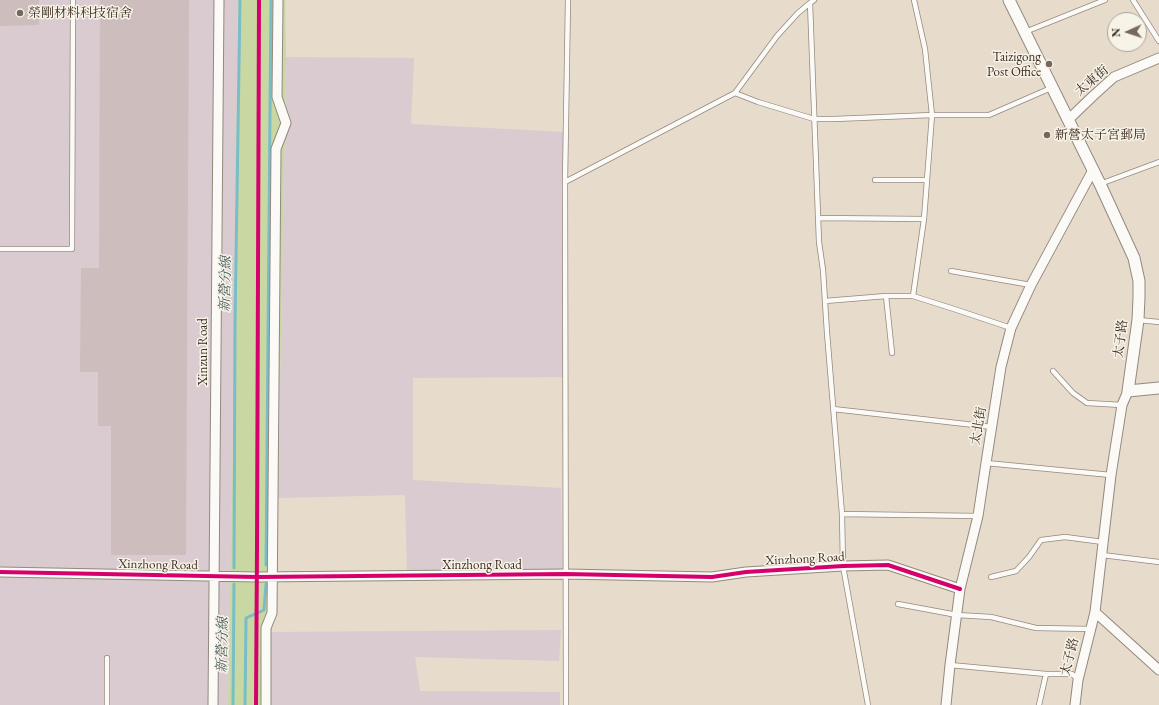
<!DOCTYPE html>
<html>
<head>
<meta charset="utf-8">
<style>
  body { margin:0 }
  #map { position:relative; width:1159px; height:705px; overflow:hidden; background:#e7dbcb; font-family:"EB Garamond",serif }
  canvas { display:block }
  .north { position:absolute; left:1107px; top:12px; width:40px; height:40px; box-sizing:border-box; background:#f7f3e8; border:1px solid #aca397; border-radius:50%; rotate:267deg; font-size:11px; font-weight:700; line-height:16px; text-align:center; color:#3b2a1e }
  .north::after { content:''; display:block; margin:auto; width:14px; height:18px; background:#77685b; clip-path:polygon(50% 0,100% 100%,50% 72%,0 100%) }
</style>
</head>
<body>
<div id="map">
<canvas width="1159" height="705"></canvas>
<div class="north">N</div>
</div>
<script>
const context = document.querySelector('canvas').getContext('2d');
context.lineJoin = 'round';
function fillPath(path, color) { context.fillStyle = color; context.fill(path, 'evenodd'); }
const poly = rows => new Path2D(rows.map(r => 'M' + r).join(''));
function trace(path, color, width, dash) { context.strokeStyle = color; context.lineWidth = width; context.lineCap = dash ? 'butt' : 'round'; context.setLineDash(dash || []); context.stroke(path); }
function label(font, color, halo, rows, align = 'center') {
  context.font = font + ' "EB Garamond","Noto Serif TC",serif'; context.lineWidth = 3; context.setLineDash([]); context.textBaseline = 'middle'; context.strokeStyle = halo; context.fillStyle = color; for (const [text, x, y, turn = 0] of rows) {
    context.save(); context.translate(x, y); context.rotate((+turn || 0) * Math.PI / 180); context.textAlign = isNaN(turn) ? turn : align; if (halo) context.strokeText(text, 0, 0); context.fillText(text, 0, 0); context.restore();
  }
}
const industrial = poly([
  [0,0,238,0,233,439,228,705,0,705],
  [286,57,414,58,411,124,564,132,563,377,413,378,413,480,561,488,563,579,407,572,405,495,278,498],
  [561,630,559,661,415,657,420,691,560,692,560,705,271,705,271,632]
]);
const green = poly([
  [238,0,285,0,286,57,278,498,275,618,271,632,271,705,228,705,233,439]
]);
const stream = poly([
  [266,565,271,0],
  [234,568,235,324,240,0],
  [233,705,234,584],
  [245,705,246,618,264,610,266,584]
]);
const building = poly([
  [0,0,39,0,39,25,0,26],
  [100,0,189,0,186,555,111,555,111,426,98,426,98,372,80,372,81,268,99,268]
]);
const service = poly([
  [814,0,810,3,819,242,823,270,827,333,842,514,843,566,868,705],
  [1133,0,1159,41],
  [1025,32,1105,0],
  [735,93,758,102,814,119,834,119,932,115,989,115,1051,88],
  [875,180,927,180],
  [565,182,735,93,777,36,798,13,810,3],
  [1100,184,1159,162],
  [818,218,924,219],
  [0,249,72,249,73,0],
  [951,271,1031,285],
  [886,296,892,353],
  [913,296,954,309,1011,328],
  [825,301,886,296,913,296,924,219,932,115,925,49,914,0],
  [1138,320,1159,322],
  [1053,371,1073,393,1087,403,1122,405],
  [833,409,992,427],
  [986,463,1111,475],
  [842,514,978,516],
  [1102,555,1159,562],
  [991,577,1016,571,1029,557,1041,540,1065,537,1103,542],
  [898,604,957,615,991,617,1036,628,1091,629],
  [107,658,107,705],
  [950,665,1046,674,1072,674,1078,679],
  [566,705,565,182,568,0],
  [1039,705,1046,674]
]);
const minor = poly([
  [1068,120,1093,96,1114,77,1159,58],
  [0,572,257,577,566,574,712,577,746,572,843,566,888,565,960,589],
  [1095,612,1159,670],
  [213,705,219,0],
  [266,705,266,628,272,613,276,149,286,123,277,97,278,0],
  [946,705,950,665,960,589,978,516,986,463,1001,367,1011,328,1031,285,1093,170],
  [1075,705,1078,680,1095,612,1111,475,1122,405,1128,391]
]);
const tertiary = poly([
  [1009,0,1100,184,1134,258,1139,281,1139,297,1138,320,1128,391,1159,388]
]);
const cycleway = poly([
  [0,572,257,577,566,574,712,577,746,572,843,566,888,565,960,589],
  [256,705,257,546,259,0]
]);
const markers = [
  [20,13,4,"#77685b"],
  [1049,64,4,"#77685b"],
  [1047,135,4,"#77685b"]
];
const poiNames = [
  ["榮剛材料科技宿舍",28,13],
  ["Taizigong",1041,57,"right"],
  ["Post Office",1041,72,"right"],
  ["新營太子宮郵局",1055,135]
];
const streetNames = [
  ["太東街",1092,81,-40],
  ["太子路",1121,339,-83],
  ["Xinzun Road",203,352,-90],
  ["太北街",979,426,-80],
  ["Xinzhong Road",805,559,-3],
  ["Xinzhong Road",158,565,1],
  ["Xinzhong Road",482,565],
  ["太子路",1070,657,-76]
];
const waterNames = [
  ["新營分線",226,284,-89],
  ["新營分線",223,645,-89]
];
fillPath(industrial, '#d9cbcf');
fillPath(green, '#c9d8a2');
trace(stream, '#78bdc8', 3);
fillPath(building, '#cdbebd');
trace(service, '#92897f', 6);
trace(minor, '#92897f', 11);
trace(tertiary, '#92897f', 13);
trace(service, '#fbfaf7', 4.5);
trace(minor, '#fbfaf7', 9);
trace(tertiary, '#fbfaf7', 11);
trace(cycleway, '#d6006c', 4);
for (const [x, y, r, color] of markers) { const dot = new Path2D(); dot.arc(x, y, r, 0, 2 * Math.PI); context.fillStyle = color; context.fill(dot); trace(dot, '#f7f3e8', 1.5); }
label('13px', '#3b2a1e', '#f7f3e8', poiNames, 'left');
label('13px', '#3b2a1e', '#f7f3e8', streetNames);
label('italic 14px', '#405959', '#f7f3e8', waterNames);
</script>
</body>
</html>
